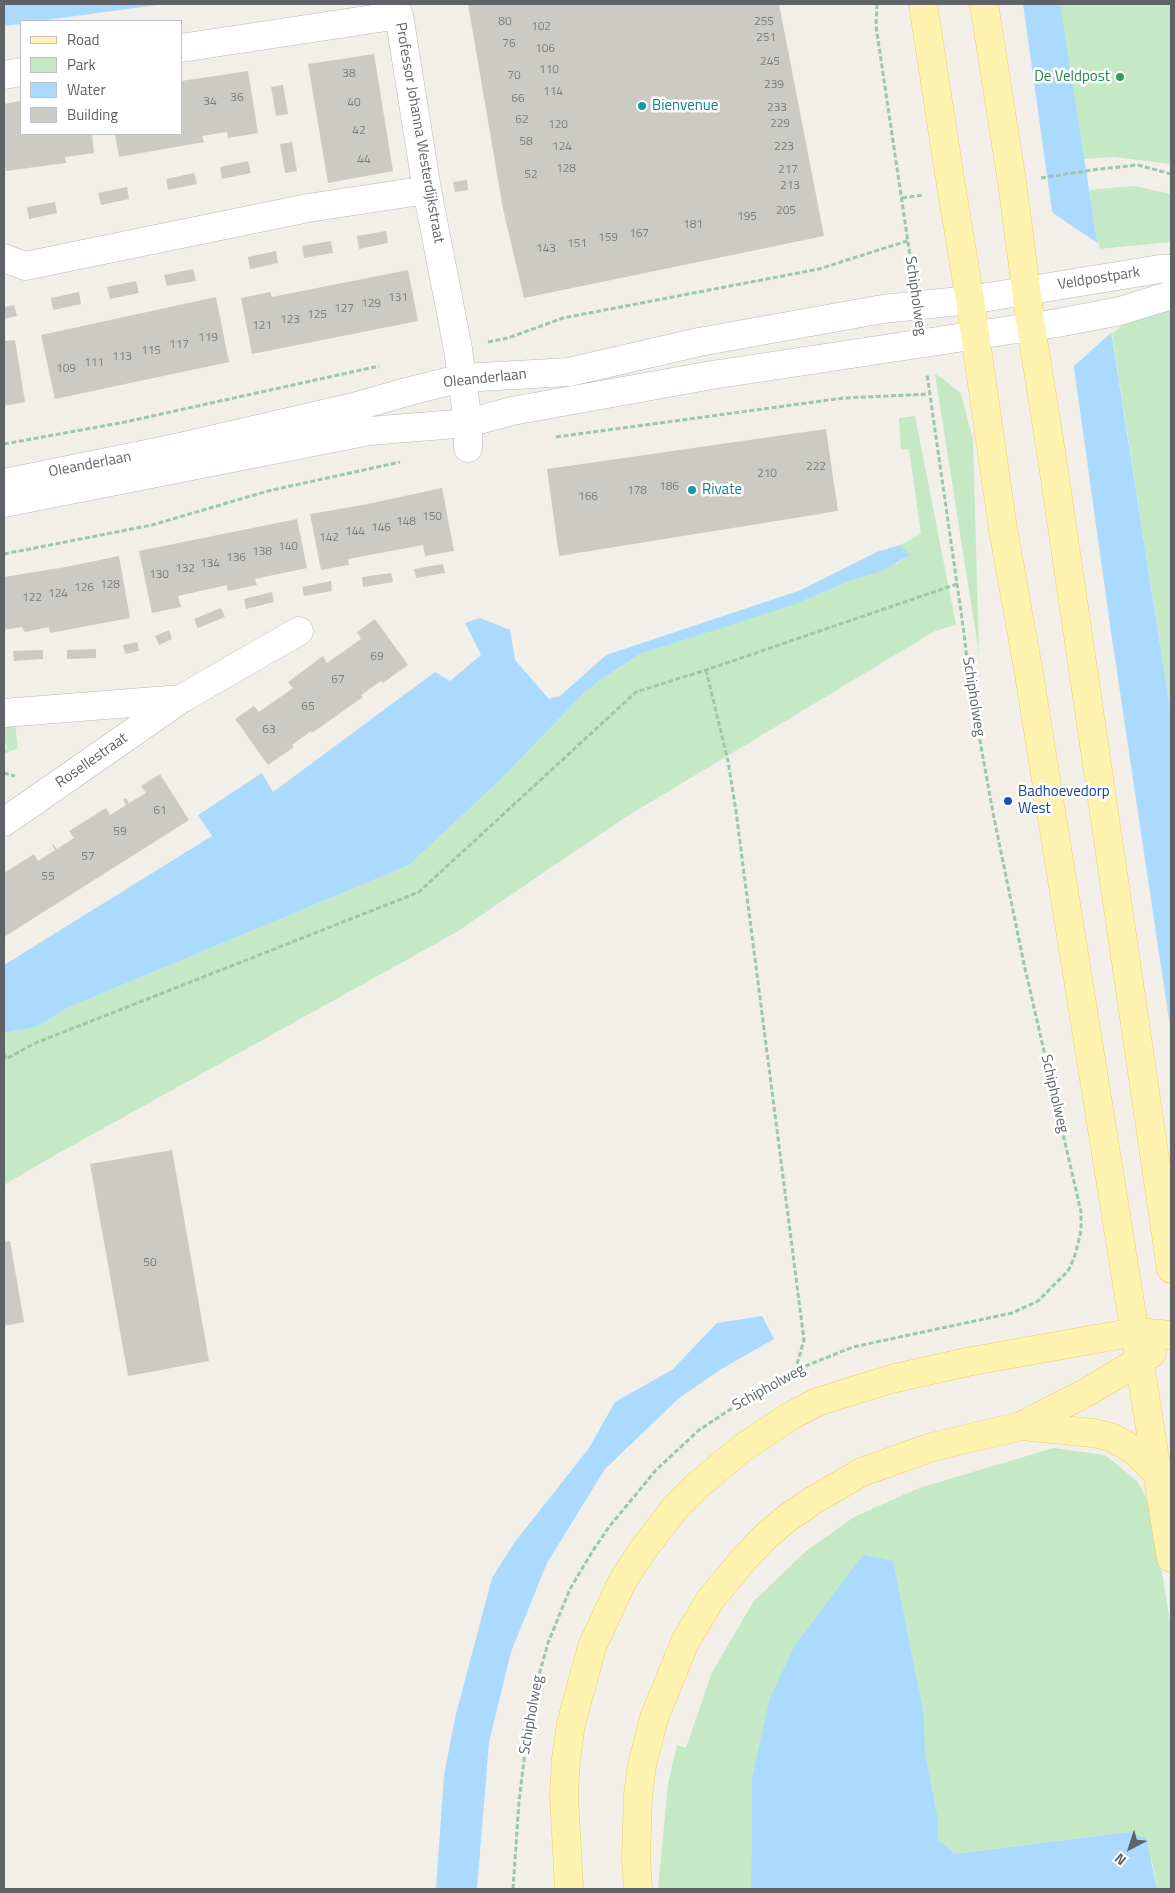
<!DOCTYPE html>
<html>
<head>
<meta charset="utf-8">
<style>
  body { margin:0 }
  #map { position:relative; width:1175px; height:1893px; overflow:hidden; background:#f1efe8; font-family:"Titillium Web",sans-serif }
  canvas { display:block }
  .frame { position:absolute; inset:0; border:5px solid #5f6368; pointer-events:none }
  .legend { position:absolute; left:20px; top:20px; width:162px; height:115px; box-sizing:border-box; background:#fff; border:1px solid #bfc1c3; margin:0; padding:6px 9px; list-style:none; font-size:15px; color:#5f6368 }
  .legend li { display:flex; align-items:center; gap:10px; height:25px }
  .legend b { width:25px; border:1px solid #bfc1c3 }
  .north { position:absolute; left:1105px; top:1823px; width:50px; height:50px; -webkit-text-stroke:4px #fff; paint-order:stroke; rotate:220deg; font-size:14px; font-weight:700; line-height:20px; text-align:center; color:#5f6368 }
  .north::after { content:''; display:block; margin:auto; width:18px; height:22px; background:#5f6368; clip-path:polygon(50% 0,100% 100%,50% 72%,0 100%) }
</style>
</head>
<body>
<div id="map">
<canvas width="1175" height="1893"></canvas>
<div class="frame"></div>
<ul class="legend">
<li><b style="height:6px;background:#fff2af"></b>Road</li>
<li><b style="height:14px;background:#c5e8c5"></b>Park</li>
<li><b style="height:14px;background:#aadaff"></b>Water</li>
<li><b style="height:14px;background:#cccac5"></b>Building</li>
</ul>
<div class="north">N</div>
</div>
<script>
const context = document.querySelector('canvas').getContext('2d');
context.lineJoin = 'round';
function fillPath(path, color) { context.fillStyle = color; context.fill(path, 'evenodd'); }
const poly = rows => new Path2D(rows.map(r => 'M' + r).join(''));
function trace(path, color, width, dash) { context.strokeStyle = color; context.lineWidth = width; context.lineCap = dash ? 'butt' : 'round'; context.setLineDash(dash || []); context.stroke(path); }
function label(font, color, halo, rows, align = 'center') {
  context.font = font + ' "Titillium Web",sans-serif'; context.lineWidth = 5; context.setLineDash([]); context.textBaseline = 'middle'; context.strokeStyle = halo; context.fillStyle = color; for (const [text, x, y, turn = 0] of rows) {
    context.save(); context.translate(x, y); context.rotate((+turn || 0) * Math.PI / 180); context.textAlign = isNaN(turn) ? turn : align; if (halo) context.strokeText(text, 0, 0); context.fillText(text, 0, 0); context.restore();
  }
}
const green = poly([
  [1058,4,1171,4,1171,164,1114,157,1084,159],
  [1134,186,1171,194,1171,242,1098,249,1089,190],
  [1171,310,1171,715,1112,334,1123,324],
  [935,374,942,378,961,394,973,440,979,654],
  [915,416,956,625,935,631,624,818,455,933,57,1154,4,1185,4,1033,37,1027,67,1008,409,865,500,780,583,694,600,680,640,654,792,604,849,581,897,563,909,555,900,545,921,534,909,449,901,450,899,418],
  [15,724,18,748,4,754,4,750,7,749,4,737,4,726],
  [1054,1448,1105,1455,1137,1481,1151,1506,1171,1628,1171,1889,1157,1889,1152,1861,1129,1832,955,1854,938,1839,938,1819,925,1752,919,1693,909,1643,752,1778,751,1889,658,1889,668,1784,677,1745,686,1748,712,1672,754,1601,805,1552,854,1517,919,1488]
]);
const water = poly([
  [4,4,165,4,38,21,21,21,21,24,4,26],
  [1023,4,1060,4,1171,715,1171,1033,1111,632],
  [900,545,910,555,881,571,849,581,792,605,640,654,600,680,583,694,500,780,409,865,67,1008,37,1027,4,1033,4,965,212,836,198,815,262,773,273,792,435,672,450,681,481,655,465,623,480,618,510,630,515,660,549,699,560,696,606,655,801,590,877,552],
  [762,1316,774,1339,723,1368,679,1398,605,1469,547,1563,511,1652,489,1742,477,1888,436,1888,444,1776,455,1718,492,1578,514,1543,589,1448,615,1402,672,1370,717,1323],
  [863,1555,893,1561,923,1710,925,1752,938,1819,938,1839,955,1854,1129,1832,1146,1838,1157,1889,751,1889,752,1778,770,1698,795,1645]
]);
const pier = poly([
  [1050,211,1099,244,1114,330,1072,368]
]);
const building = poly([
  [468,4,779,4,824,236,524,298,503,209],
  [374,54,393,171,328,183,308,64],
  [248,71,258,133,228,138,227,132,202,136,204,142,119,157,115,134,181,134,181,81],
  [283,85,288,114,276,116,271,87],
  [21,101,21,134,92,134,94,153,65,157,66,163,6,171,4,159,4,104],
  [292,142,297,171,285,173,280,144],
  [248,161,251,173,222,179,220,167],
  [194,173,197,184,168,190,166,179],
  [467,180,468,190,455,192,453,182],
  [127,187,129,199,101,205,98,193],
  [55,202,57,213,29,219,27,207],
  [386,231,388,243,359,249,357,236],
  [331,241,333,253,304,258,302,246],
  [276,251,278,263,250,269,248,257],
  [193,269,196,281,167,286,164,275],
  [408,270,418,321,252,354,241,298,270,292,272,297],
  [136,281,139,293,110,299,107,287],
  [79,292,81,304,53,310,51,298],
  [216,297,229,362,55,399,41,335],
  [14,305,17,316,4,319,4,307],
  [15,340,25,402,4,406,4,341],
  [826,429,838,511,559,556,547,469],
  [442,488,454,551,425,556,423,545,348,559,349,565,321,570,310,514,363,505],
  [297,519,307,568,255,579,257,585,228,591,227,585,178,596,181,607,152,613,139,551],
  [119,556,130,618,50,633,49,627,25,632,22,627,4,630,4,577,66,567],
  [443,564,445,573,416,578,414,569],
  [391,573,393,582,363,587,362,577],
  [331,581,332,591,304,596,302,587],
  [272,592,274,602,246,609,244,599],
  [221,608,225,617,198,628,194,619],
  [375,619,408,665,383,683,381,681,361,695,363,697,312,733,311,731,292,745,294,747,268,765,235,719,254,706,259,712,293,688,288,682,323,656,327,663,361,639,357,632],
  [169,630,172,639,159,645,155,636],
  [137,642,139,651,125,654,123,645],
  [96,649,96,658,67,659,67,650],
  [43,650,43,659,14,661,13,651],
  [160,774,189,820,4,937,4,873,34,854,38,861,55,850,52,845,53,844,57,849,74,838,69,831,106,808,110,815,126,805,123,800,126,798,129,803,146,793,141,786],
  [172,1150,209,1361,128,1376,90,1164],
  [10,1241,24,1322,4,1326,4,1242]
]);
const path = poly([
  [877,4,876,26,913,276],
  [1041,178,1092,170,1138,165,1171,174],
  [902,198,923,195],
  [488,342,508,338,563,318,819,269,907,241],
  [556,437,844,398,930,394],
  [4,444,125,422,379,366],
  [4,554,152,525,268,491,400,462],
  [706,670,728,761,736,811,804,1340,795,1371],
  [4,773,15,776],
  [4,1054,6,1059,33,1044,419,892,636,692,706,670,957,584],
  [513,1889,519,1801,526,1744,536,1686,548,1643,570,1589,592,1552,609,1527,656,1470,699,1430,772,1382,798,1369,853,1347,1012,1313,1038,1301,1068,1271,1074,1258,1078,1244,1081,1230,1081,1212,1024,964,994,818,970,686,964,633,927,374]
]);
const minor = poly([
  [181,48,399,15,427,190,458,349,468,423,468,448],
  [4,75,21,72],
  [4,258,25,266,308,208,427,190],
  [4,483,176,448,354,407,410,391,462,378,569,372,699,342,883,309,970,300,1160,269,1171,269],
  [4,503,369,431,468,423,512,411,712,375,1057,323,1120,311,1171,295],
  [4,713,181,699,299,631],
  [4,822,181,699]
]);
const major = poly([
  [923,4,950,179,970,300,1003,529,1029,674,1171,1558],
  [984,4,1012,182,1031,327,1052,458,1171,1269],
  [1021,1426,1094,1433,1110,1437,1124,1444,1137,1453,1158,1474],
  [569,1889,564,1795,566,1759,571,1724,592,1647,622,1582,642,1551,675,1508,697,1486,741,1449,789,1417,817,1402,891,1379,967,1362,1135,1332,1171,1335],
  [638,1889,636,1859,638,1795,642,1765,654,1718,685,1642,710,1600,744,1559,764,1538,786,1519,812,1501,862,1472,932,1447,1021,1426,1089,1391,1152,1353]
]);
const markers = [
  [1120,77,5,"#2e9e5b"],
  [642,106,5,"#0f9aa8"],
  [692,490,5,"#0f9aa8"],
  [1008,801,5,"#1a4fb4"]
];
const numberNames = [
  ["80",505,22],
  ["255",764,22],
  ["102",541,27],
  ["251",766,38],
  ["76",509,44],
  ["106",545,49],
  ["245",770,62],
  ["110",549,70],
  ["38",349,74],
  ["70",514,76],
  ["239",774,85],
  ["114",553,92],
  ["36",237,98],
  ["66",518,99],
  ["34",210,102],
  ["40",354,103],
  ["233",777,108],
  ["62",522,120],
  ["229",780,124],
  ["120",558,125],
  ["42",359,131],
  ["58",526,142],
  ["124",562,147],
  ["223",784,147],
  ["44",364,160],
  ["128",566,169],
  ["217",788,170],
  ["52",531,175],
  ["213",790,186],
  ["205",786,211],
  ["195",747,217],
  ["181",693,225],
  ["167",639,234],
  ["159",608,238],
  ["151",577,244],
  ["143",546,249],
  ["131",398,298],
  ["129",371,304],
  ["127",344,309],
  ["125",317,315],
  ["123",290,320],
  ["121",262,326],
  ["119",208,338],
  ["117",179,345],
  ["115",151,351],
  ["113",122,357],
  ["111",94,363],
  ["109",66,369],
  ["222",816,467],
  ["210",767,474],
  ["186",669,487],
  ["178",637,491],
  ["166",588,497],
  ["150",432,517],
  ["148",406,522],
  ["146",381,528],
  ["144",355,532],
  ["142",329,538],
  ["140",288,547],
  ["138",262,552],
  ["136",236,558],
  ["134",210,564],
  ["132",185,569],
  ["130",159,575],
  ["128",110,585],
  ["126",84,588],
  ["124",58,594],
  ["122",32,598],
  ["69",377,657],
  ["67",338,680],
  ["65",308,707],
  ["63",269,730],
  ["61",160,811],
  ["59",120,832],
  ["57",88,857],
  ["55",48,877],
  ["50",150,1263]
];
const leisureNames = [
  ["De Veldpost",1110,77]
];
const cultureNames = [
  ["Bienvenue",652,106],
  ["Rivate",702,490]
];
const streetNames = [
  ["Professor Johanna Westerdijkstraat",419,133,80],
  ["Veldpostpark",1099,279,-9],
  ["Schipholweg",915,296,82],
  ["Oleanderlaan",485,379,-6],
  ["Oleanderlaan",90,465,-11],
  ["Schipholweg",973,697,81],
  ["Rosellestraat",92,761,-35],
  ["Schipholweg",1054,1094,77],
  ["Schipholweg",769,1388,-29],
  ["Schipholweg",532,1715,-80]
];
const transitNames = [
  ["Badhoevedorp",1018,792],
  ["West",1018,809]
];
fillPath(green, '#c5e8c5');
fillPath(water, '#aadaff');
fillPath(pier, '#f1efe8');
fillPath(building, '#cccac5');
trace(minor, '#b5b8bc', 29);
trace(major, '#f2c960', 29);
trace(path, '#9cc7a9', 3, [5, 2.5]);
trace(minor, '#fff', 28);
trace(major, '#fff2af', 28);
for (const [x, y, r, color] of markers) { const dot = new Path2D(); dot.arc(x, y, r, 0, 2 * Math.PI); context.fillStyle = color; context.fill(dot); trace(dot, '#fff', 2); }
label('12px', '#7a7d7f', null, numberNames);
label('15px', '#27864d', '#fff', leisureNames, 'right');
label('15px', '#0d838f', '#fff', cultureNames, 'left');
label('15px', '#5f6368', '#fff', streetNames);
label('15px', '#164399', '#fff', transitNames, 'left');
</script>
</body>
</html>
